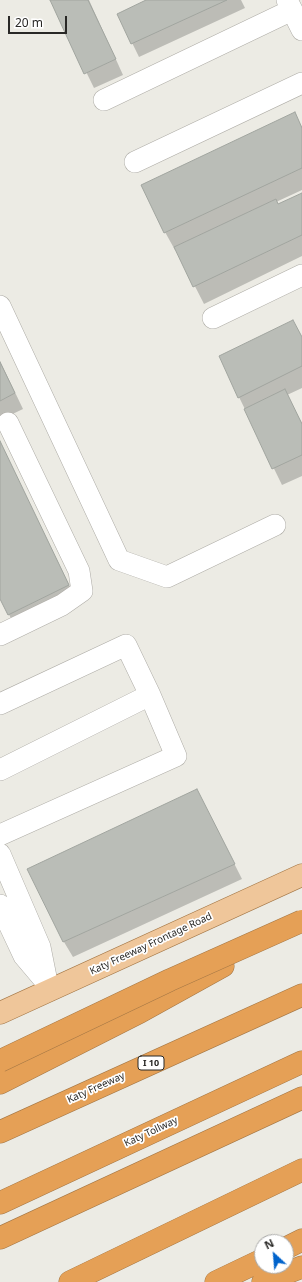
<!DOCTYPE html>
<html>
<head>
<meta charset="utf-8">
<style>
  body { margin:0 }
  #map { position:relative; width:302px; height:1282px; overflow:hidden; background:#ecebe4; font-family:"Noto Sans",sans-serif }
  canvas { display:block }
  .north { position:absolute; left:254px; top:1234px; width:40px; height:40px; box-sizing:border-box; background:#fff; border:1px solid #a9a9a8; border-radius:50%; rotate:334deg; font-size:11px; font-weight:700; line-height:16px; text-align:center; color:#292826 }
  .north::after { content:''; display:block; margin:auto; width:14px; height:18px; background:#0063cc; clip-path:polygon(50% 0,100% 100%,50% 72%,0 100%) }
  .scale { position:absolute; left:8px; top:16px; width:59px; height:18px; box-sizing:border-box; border:2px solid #292826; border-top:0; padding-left:5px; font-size:12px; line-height:14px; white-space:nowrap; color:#292826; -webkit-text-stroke:3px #fff; paint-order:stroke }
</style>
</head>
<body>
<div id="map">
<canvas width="302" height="1282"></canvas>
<div class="north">N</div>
<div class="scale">20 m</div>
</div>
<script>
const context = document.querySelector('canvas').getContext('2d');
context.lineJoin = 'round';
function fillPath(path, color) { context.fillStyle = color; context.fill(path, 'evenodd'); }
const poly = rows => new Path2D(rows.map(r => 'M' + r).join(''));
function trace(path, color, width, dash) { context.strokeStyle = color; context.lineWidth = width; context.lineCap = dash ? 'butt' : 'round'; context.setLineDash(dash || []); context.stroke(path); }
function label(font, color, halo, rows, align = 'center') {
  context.font = font + ' "Noto Sans",sans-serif'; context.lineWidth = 3.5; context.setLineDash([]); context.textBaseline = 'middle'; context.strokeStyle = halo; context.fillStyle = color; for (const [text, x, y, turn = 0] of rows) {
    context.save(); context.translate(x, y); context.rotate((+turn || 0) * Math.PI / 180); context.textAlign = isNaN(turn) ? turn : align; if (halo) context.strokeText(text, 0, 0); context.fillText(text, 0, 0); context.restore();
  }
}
const shadow = poly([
  [51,0,89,0,123,75,94,88],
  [149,0,241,0,245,8,139,57,118,14],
  [294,114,302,127,302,190,276,202,278,205,302,194,302,256,204,304,176,249,175,250,165,232],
  [302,338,302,388,287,395,302,423,302,476,282,485,239,397],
  [0,361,23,409,0,420],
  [0,442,77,601,17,630,0,597],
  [197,790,242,879,73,957,64,942]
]);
const building = poly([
  [50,0,88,0,116,59,84,74,50,0],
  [146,0,227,0,131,44,117,14,146,0],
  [295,112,302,128,302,168,164,233,141,185,295,112],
  [302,193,302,235,193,287,174,247,276,199,278,204,302,193],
  [293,320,302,337,302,366,238,398,219,356,293,320],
  [0,362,15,393,0,401,0,362],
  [285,389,302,424,302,455,272,469,244,409,285,389],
  [0,441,69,585,8,615,0,599,0,441],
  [197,789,235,864,63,942,27,869,197,789]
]);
const minor = poly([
  [287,0,302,30],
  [104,100,292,10],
  [135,162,302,83],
  [0,306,119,560,167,577,275,525],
  [213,318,302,275],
  [0,635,62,605,82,591,79,571,8,423],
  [0,704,126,645,150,695,176,756,0,835],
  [0,770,150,695],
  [0,854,40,947,47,982],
  [0,905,24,956,46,982]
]);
const major = poly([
  [0,1013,302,875]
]);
const highway = poly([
  [0,1083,140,1012,223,966],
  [0,1132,302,995],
  [0,1203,302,1062],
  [0,1238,302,1098],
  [286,1248,302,1240],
  [70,1282,302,1170],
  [216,1282,262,1260],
  [263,1282,302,1267]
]);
const highwayBridge = poly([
  [0,1061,170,980,302,921]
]);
const shields = [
  [151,1063,26]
];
const shieldNames = [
  ["I 10",151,1063]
];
const streetNames = [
  ["Katy Freeway Frontage Road",151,944,-25],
  ["Katy Freeway",96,1088,-24],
  ["Katy Tollway",151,1132,-25]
];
fillPath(shadow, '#0003');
fillPath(building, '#babdb7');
trace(building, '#a1a59f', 1);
trace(minor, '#aeaca6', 22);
trace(major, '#a37645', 23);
trace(highway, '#a37645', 23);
trace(minor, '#fff', 21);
trace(major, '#efc69a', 22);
trace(highway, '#e5a056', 22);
trace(highwayBridge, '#a37645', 23, []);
trace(highwayBridge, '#e5a056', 22);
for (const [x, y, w] of shields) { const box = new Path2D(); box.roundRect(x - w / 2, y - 7, w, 14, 3); context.fillStyle = '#fff'; context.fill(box); trace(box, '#292826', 1); }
label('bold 9px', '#292826', null, shieldNames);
label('10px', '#292826', '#fff', streetNames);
</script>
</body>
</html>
